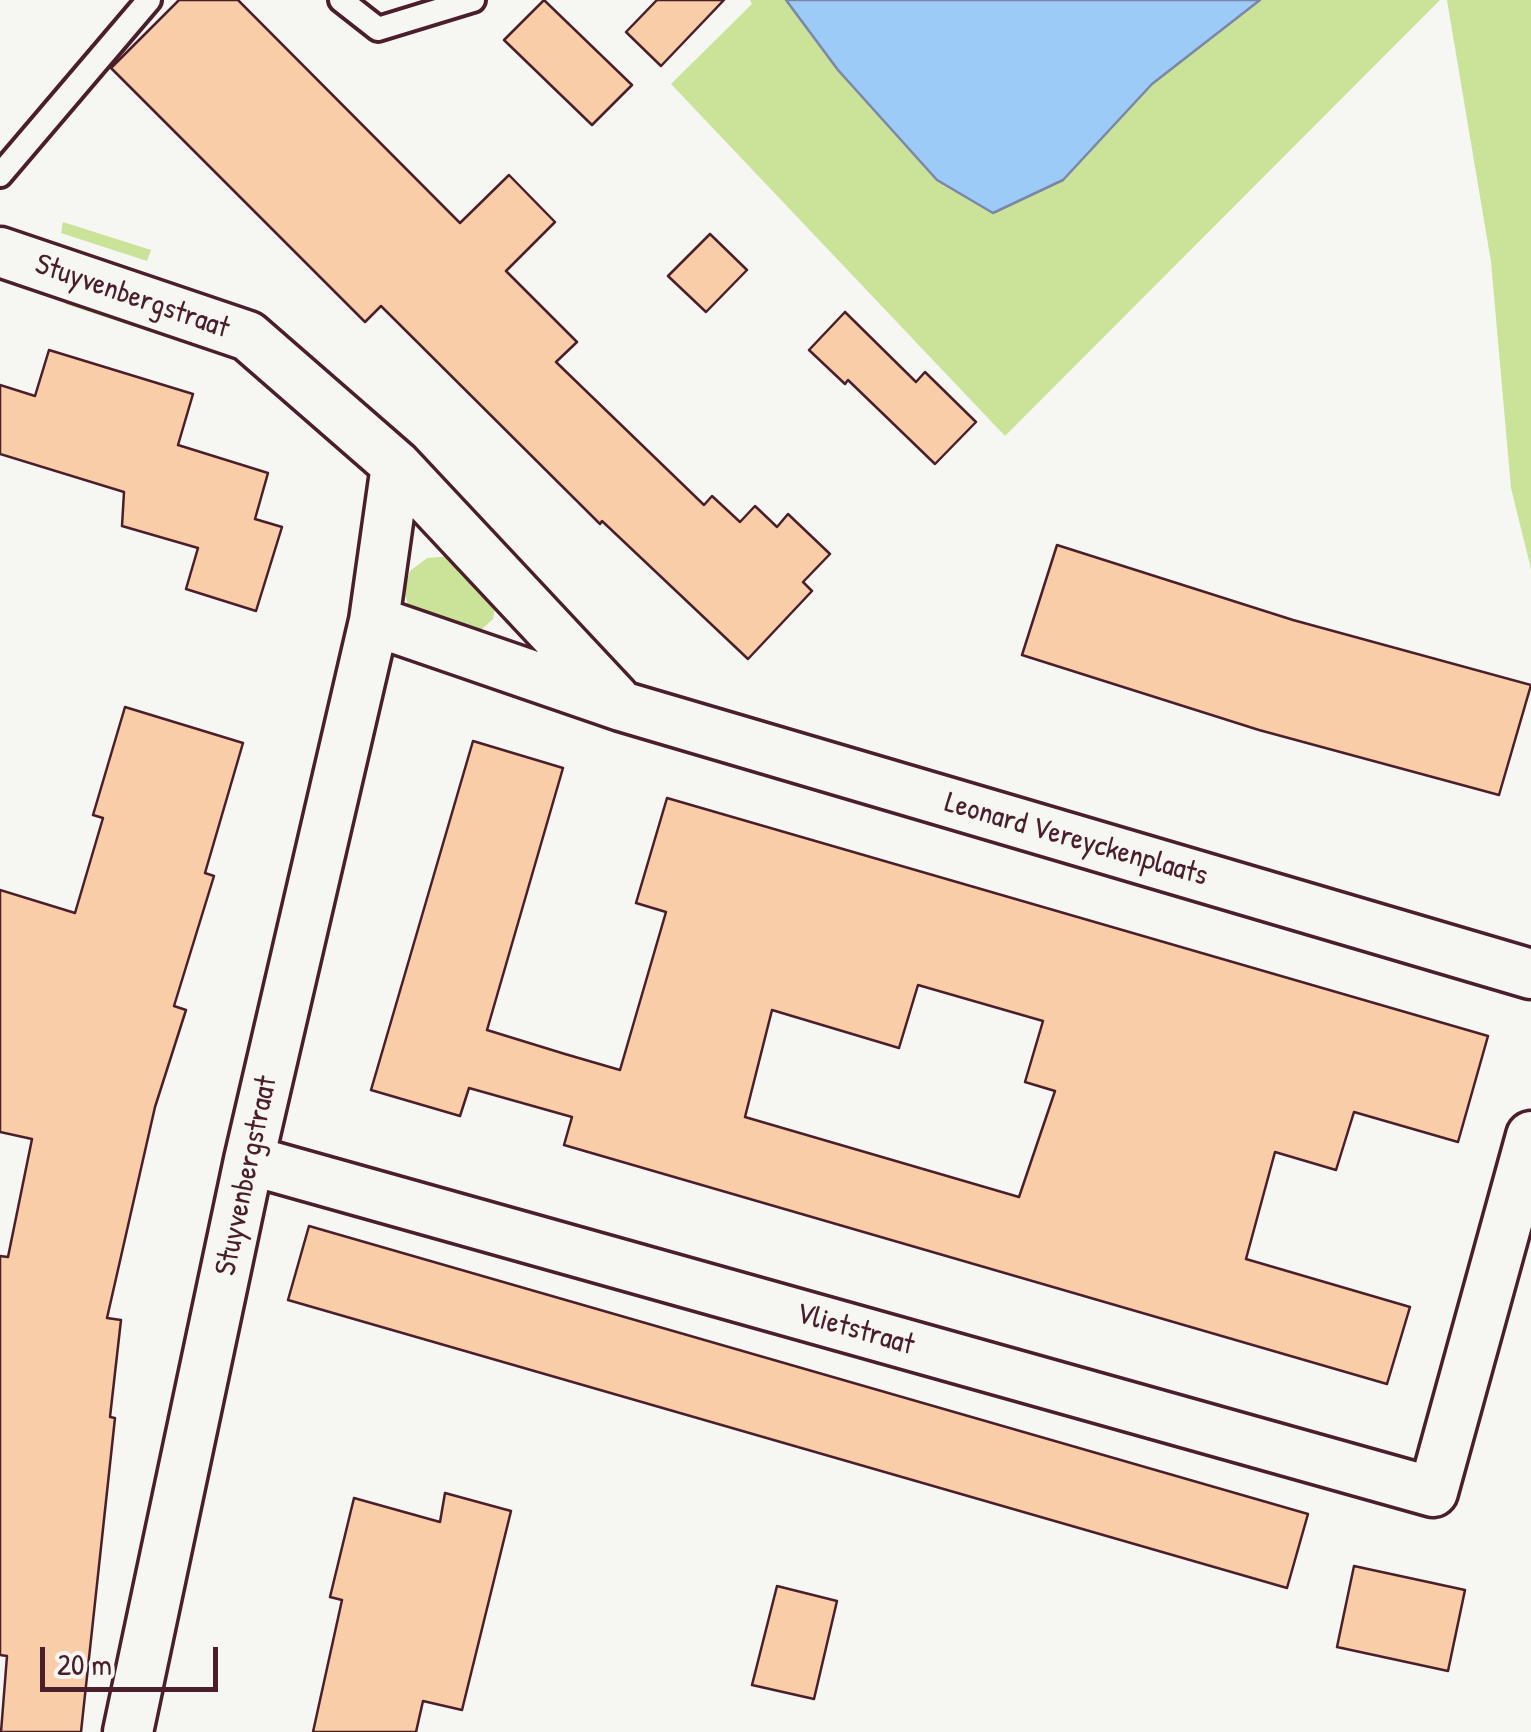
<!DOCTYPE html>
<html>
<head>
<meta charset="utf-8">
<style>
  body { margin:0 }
  #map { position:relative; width:1531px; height:1732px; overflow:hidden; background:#f6f6f2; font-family:"Patrick Hand",sans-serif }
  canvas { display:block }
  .scale { position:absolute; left:40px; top:1647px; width:178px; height:45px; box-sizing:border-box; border:5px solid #4a1f2b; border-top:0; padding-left:12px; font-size:30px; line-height:35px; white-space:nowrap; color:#4a1f2b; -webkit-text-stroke:8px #f6f6f2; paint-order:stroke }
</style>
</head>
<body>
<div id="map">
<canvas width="1531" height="1732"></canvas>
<div class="scale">20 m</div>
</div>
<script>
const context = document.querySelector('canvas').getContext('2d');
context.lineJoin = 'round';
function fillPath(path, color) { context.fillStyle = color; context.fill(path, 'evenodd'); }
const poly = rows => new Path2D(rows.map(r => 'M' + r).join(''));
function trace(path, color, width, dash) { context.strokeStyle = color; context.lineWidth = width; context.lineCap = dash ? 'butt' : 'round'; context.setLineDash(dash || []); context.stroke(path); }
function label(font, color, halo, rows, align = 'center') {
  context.font = font + ' "Patrick Hand",sans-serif'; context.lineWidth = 8; context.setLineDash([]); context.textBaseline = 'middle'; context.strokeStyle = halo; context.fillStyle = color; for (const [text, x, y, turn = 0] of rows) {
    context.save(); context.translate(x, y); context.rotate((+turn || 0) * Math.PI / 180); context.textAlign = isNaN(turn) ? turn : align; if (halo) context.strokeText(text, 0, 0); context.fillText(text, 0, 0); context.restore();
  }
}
const green = poly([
  [750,0,786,0,838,70,1063,180,1152,84,1260,0,1440,0,1005,436,671,84,752,4],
  [1447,0,1531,0,1531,569,1511,488,1491,262],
  [63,222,151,250,147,261,61,233],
  [69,293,201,336,197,347,65,304],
  [453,556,497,598,493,619,482,629,457,630,409,609,404,590,410,571,427,558]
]);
const water = poly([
  [786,0,1260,0,1152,84,1063,180,993,213,937,180,838,70,786,0]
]);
const building = poly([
  [179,0,238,0,460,223,509,175,555,222,506,271,577,342,556,362,704,505,712,496,740,522,755,506,777,527,788,514,830,554,803,582,812,591,748,659,602,521,600,524,381,306,365,322,111,68,179,0],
  [544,0,632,85,592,125,504,40,544,0],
  [657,0,724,0,661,66,626,32,657,0],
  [710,234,747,270,706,312,668,276,710,234],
  [845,312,916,382,925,372,976,422,935,464,848,380,845,384,809,350,845,312],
  [49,350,193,394,178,445,268,473,255,519,282,527,256,611,186,589,198,548,122,526,124,492,0,454,0,385,35,396,49,350],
  [1057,545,1293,620,1531,685,1499,795,1259,730,1022,655,1057,545],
  [125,707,243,743,205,873,214,876,174,1006,186,1010,155,1107,107,1318,121,1320,110,1417,115,1418,81,1732,1,1732,7,1656,0,1655,0,1256,8,1257,32,1139,0,1132,0,890,75,913,103,818,93,815,125,707],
  [473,741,563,768,487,1030,565,1054,620,1070,666,912,636,903,667,798,1488,1036,1458,1142,1354,1112,1336,1170,1275,1152,1246,1259,1410,1307,1387,1384,564,1145,572,1117,469,1088,460,1116,371,1090,473,741],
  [918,985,1043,1021,1025,1082,1055,1091,1019,1197,745,1117,772,1010,899,1048,918,985],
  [309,1226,1308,1514,1287,1588,288,1300,309,1226],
  [445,1493,511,1511,462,1710,423,1701,416,1732,313,1732,342,1600,330,1597,354,1498,440,1522,445,1493],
  [1354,1566,1465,1590,1448,1671,1337,1647,1354,1566],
  [777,1586,837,1601,814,1699,752,1685,777,1586]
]);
const lane = poly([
  [341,0,378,29,473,0],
  [0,175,149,0]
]);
const street = poly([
  [0,252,248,336,396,465,615,699],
  [396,465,374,621,621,706,1531,974],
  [249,1160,1433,1492,1531,1136],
  [128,1732,249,1160,374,621]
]);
const streetNames = [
  ["Stuyvenbergstraat",132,297,19],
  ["Leonard Vereyckenplaats",1076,840,16],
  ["Stuyvenbergstraat",247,1176,-78],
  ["Vlietstraat",855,1330,16]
];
fillPath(green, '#cae399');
fillPath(water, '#9dcbf8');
trace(water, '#7c86a6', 2.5);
fillPath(building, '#f8cda7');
trace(building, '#4a1f2b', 2.5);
trace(lane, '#4a1f2b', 30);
trace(street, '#4a1f2b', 55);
trace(lane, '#f6f6f2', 22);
trace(street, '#f6f6f2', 48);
label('30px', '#4a1f2b', '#f6f6f2', streetNames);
</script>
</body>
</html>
